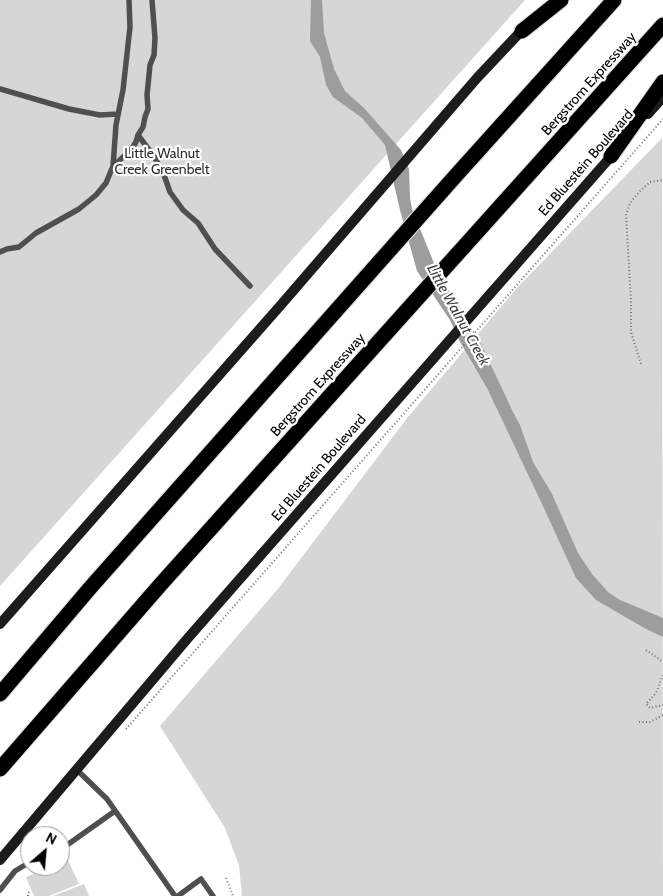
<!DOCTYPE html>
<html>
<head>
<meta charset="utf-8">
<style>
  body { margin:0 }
  #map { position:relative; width:663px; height:896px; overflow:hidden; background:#fff; font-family:Cabin,sans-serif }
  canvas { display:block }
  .north { position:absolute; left:20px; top:826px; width:50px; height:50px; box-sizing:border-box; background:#fff; border:1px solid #999; border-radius:50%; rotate:27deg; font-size:14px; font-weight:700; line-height:20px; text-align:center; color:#000 }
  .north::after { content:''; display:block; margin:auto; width:18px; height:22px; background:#000; clip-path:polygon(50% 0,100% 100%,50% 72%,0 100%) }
</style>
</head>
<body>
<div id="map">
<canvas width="663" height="896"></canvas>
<div class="north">N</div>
</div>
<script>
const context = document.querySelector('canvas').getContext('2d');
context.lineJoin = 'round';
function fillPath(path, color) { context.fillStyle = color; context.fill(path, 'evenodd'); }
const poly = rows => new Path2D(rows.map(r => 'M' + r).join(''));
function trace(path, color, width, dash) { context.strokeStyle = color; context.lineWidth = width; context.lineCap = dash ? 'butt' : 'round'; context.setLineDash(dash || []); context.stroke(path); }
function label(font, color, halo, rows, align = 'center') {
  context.font = font + ' Cabin,sans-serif'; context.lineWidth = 4.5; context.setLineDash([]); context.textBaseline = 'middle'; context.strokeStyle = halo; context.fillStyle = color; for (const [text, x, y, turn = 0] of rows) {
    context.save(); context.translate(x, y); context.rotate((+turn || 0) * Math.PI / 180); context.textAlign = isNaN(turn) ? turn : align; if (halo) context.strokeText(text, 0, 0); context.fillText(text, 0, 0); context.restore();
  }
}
const green = poly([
  [0,0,525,0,0,586],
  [662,138,663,896,242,896,239,865,225,828,160,726,277,590,408,417,516,289],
  [68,860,79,884,49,896,34,896,26,877,53,866,60,866,60,863],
  [84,884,89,896,53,896]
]);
const water = poly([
  [311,0,322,0,324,33,334,69,345,91,364,108,401,150,409,169,410,198,412,209,440,278,457,302,481,344,513,412,520,425,533,462,552,494,578,553,592,574,608,592,620,600,663,618,663,637,646,629,596,600,576,578,542,504,487,388,459,340,450,320,417,271,400,210,385,145,362,118,333,97,326,85,320,57,310,41]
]);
const path = poly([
  [641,364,631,332,631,300,626,215,630,203,639,192,650,182,663,180],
  [646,650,663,662],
  [663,675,656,693,646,704,650,708,663,705],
  [639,722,650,722,663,715],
  [126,729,663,119],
  [226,878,233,896],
  [28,896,28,893,31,891]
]);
const service = poly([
  [0,89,69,109,100,115,118,114],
  [138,135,155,158,164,175,170,192,183,210,198,223,215,249,250,286],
  [113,166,131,150,136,142,138,135,143,127,145,117,148,109,147,95,150,65,154,55,155,38,152,0],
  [0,252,7,249,19,247,36,233,79,209,96,195,106,183,113,166,116,125,123,90,130,27,129,0],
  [76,769,107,799,175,896],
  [60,850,115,811],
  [0,890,15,871,30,862],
  [178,896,201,879,213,896]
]);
const secondary = poly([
  [648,114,663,97],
  [0,624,280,306,477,78,525,27],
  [0,860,188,638,614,153]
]);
const motorway = poly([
  [522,31,561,0],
  [611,156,663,82],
  [0,694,90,588,459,172,614,0],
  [0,769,161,584,663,25]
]);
const streetNames = [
  ["Bergstrom Expressway",589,84,-48],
  ["Ed Bluestein Boulevard",586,163,-49],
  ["Bergstrom Expressway",318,385,-48],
  ["Ed Bluestein Boulevard",319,468,-49]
];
const parkNames = [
  ["Little Walnut",162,154],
  ["Creek Greenbelt",162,170]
];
const waterNames = [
  ["Little Walnut Creek",458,315,61]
];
fillPath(green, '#d6d6d6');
fillPath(water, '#9d9d9d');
trace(motorway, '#dbdbdb', 17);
trace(path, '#717171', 2, [1, 2.5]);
trace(service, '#4f4f4f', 5.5);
trace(secondary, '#1c1c1c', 10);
trace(motorway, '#000', 15);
label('14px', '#000', '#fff', streetNames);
label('14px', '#2d2d2d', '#fff', parkNames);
label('italic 15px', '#3e3e3e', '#fff', waterNames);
</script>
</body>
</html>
